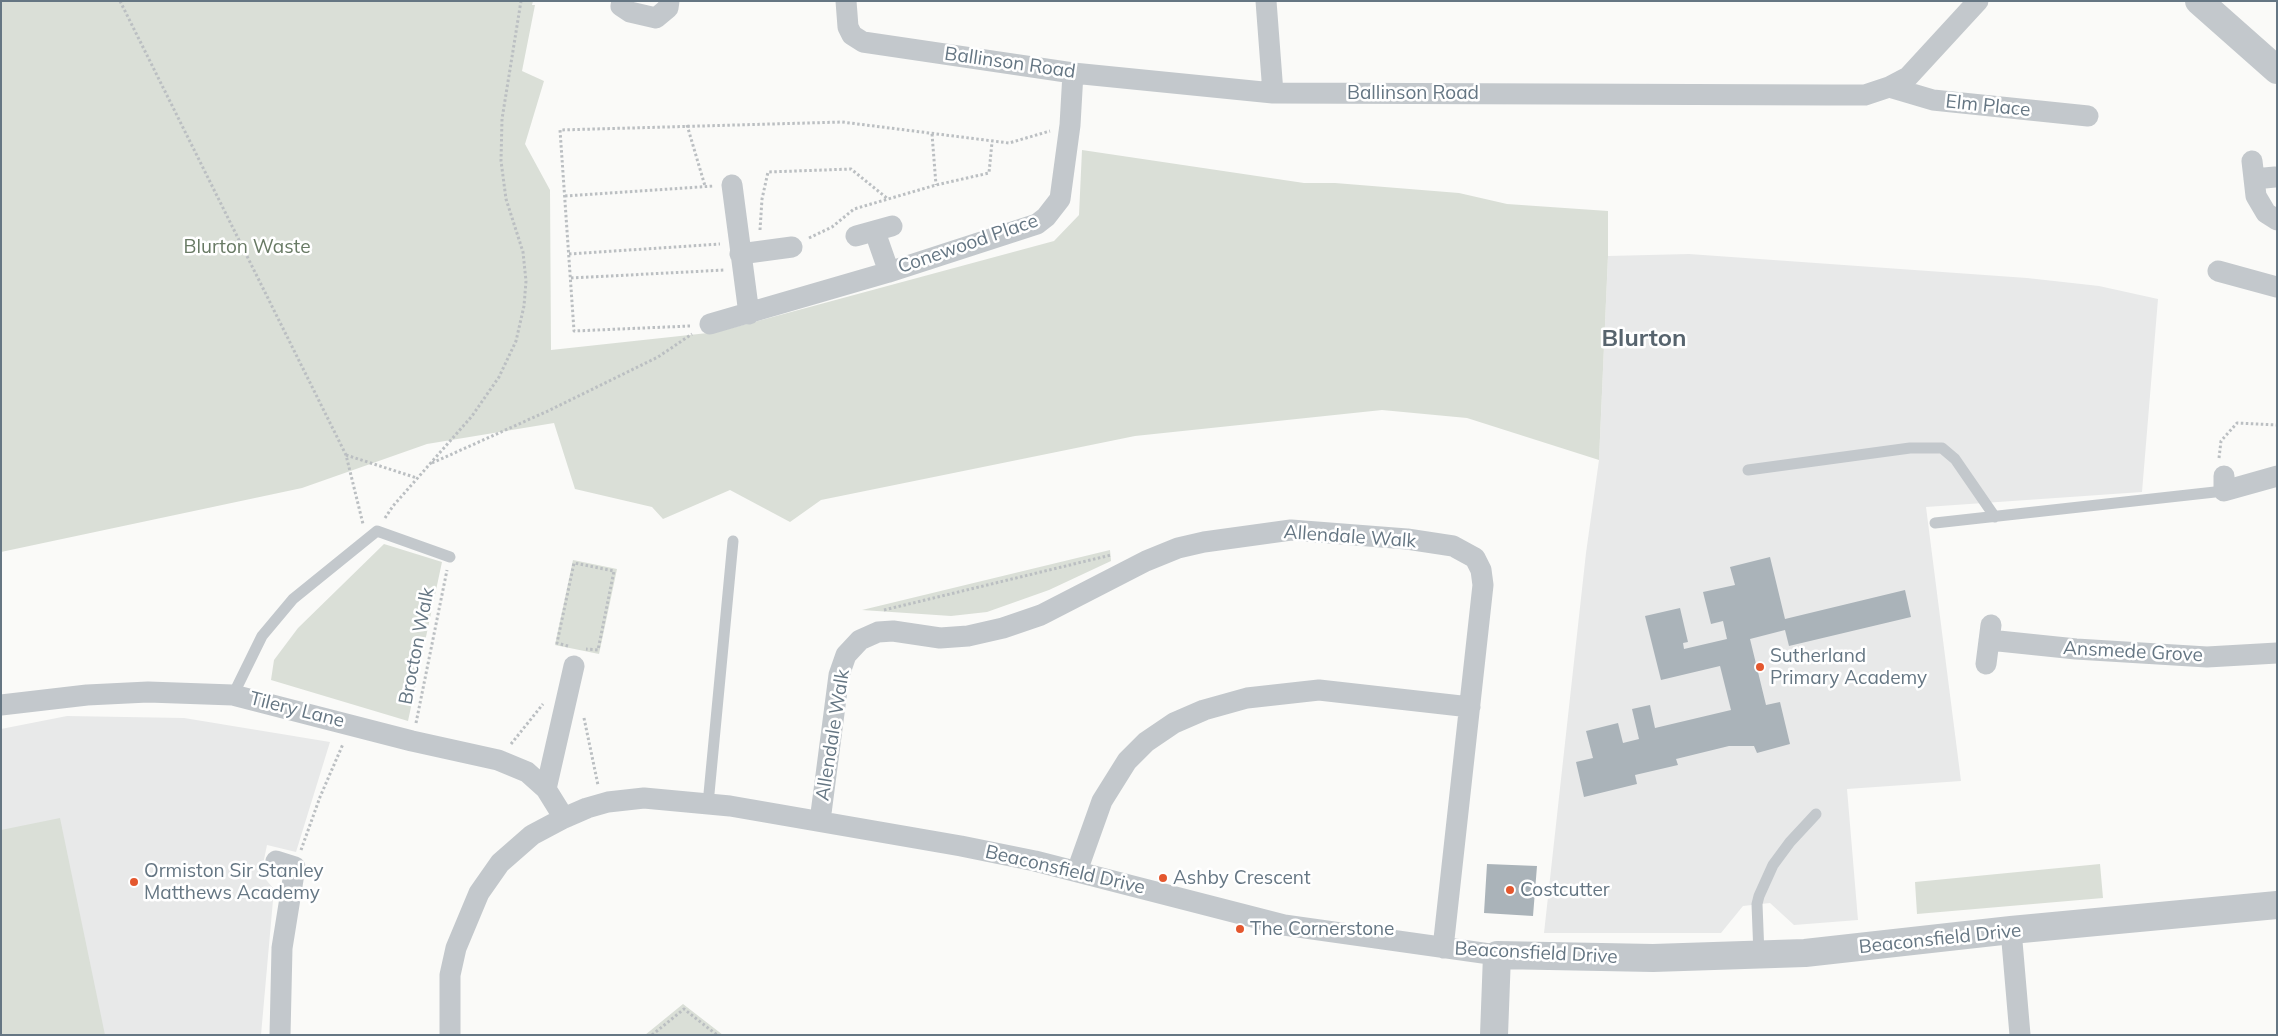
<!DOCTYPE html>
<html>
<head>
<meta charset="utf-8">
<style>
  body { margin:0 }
  #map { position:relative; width:2278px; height:1036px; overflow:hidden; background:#fafaf8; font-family:Mulish,sans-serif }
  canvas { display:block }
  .frame { position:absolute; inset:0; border:2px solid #657683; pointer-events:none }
</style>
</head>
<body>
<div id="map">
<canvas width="2278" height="1036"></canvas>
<div class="frame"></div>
</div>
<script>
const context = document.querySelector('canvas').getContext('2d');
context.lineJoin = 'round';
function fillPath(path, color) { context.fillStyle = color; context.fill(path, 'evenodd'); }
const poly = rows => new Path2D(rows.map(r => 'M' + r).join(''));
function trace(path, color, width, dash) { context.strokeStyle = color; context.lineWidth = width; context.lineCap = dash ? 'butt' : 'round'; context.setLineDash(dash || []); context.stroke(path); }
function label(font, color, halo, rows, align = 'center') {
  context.font = font + ' Mulish,sans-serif'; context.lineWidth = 5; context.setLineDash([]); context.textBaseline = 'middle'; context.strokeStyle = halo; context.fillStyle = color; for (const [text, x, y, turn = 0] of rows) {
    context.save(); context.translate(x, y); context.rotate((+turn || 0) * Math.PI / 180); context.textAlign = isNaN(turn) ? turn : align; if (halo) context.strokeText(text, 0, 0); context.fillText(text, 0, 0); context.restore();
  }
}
const built = poly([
  [1689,254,2027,278,2099,286,2158,299,2142,492,1926,507,1961,781,1847,789,1858,920,1794,925,1770,903,1743,906,1721,933,1544,933,1586,553,1599,460,1608,256],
  [67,716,184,718,330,742,296,852,267,845,261,874,274,889,261,1035,1,1035,1,729]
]);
const green = poly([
  [1,1,533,1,532,5,535,5,522,71,544,81,525,144,550,190,551,350,717,332,1054,241,1079,215,1082,150,1304,183,1335,183,1459,193,1507,204,1608,211,1608,256,1599,460,1467,418,1382,410,1135,436,821,500,790,522,730,490,663,519,652,507,575,489,554,423,427,444,302,488,1,552],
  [384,544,442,562,408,721,271,680,274,660,298,628],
  [1110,550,1111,561,1049,590,987,612,951,616,862,610],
  [573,560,617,569,599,654,555,645],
  [60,818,105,1035,1,1035,1,830],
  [2100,864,2103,898,1917,914,1915,882],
  [683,1004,723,1035,645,1035]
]);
const building = poly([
  [1770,557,1785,619,1905,590,1911,617,1789,646,1785,630,1750,639,1766,705,1780,702,1790,744,1757,753,1754,746,1729,746,1676,759,1678,765,1635,775,1637,784,1584,797,1576,762,1593,758,1586,731,1618,723,1623,743,1639,739,1632,709,1650,705,1655,728,1731,710,1720,666,1661,680,1645,616,1680,608,1688,642,1683,643,1684,649,1727,639,1723,621,1711,624,1703,592,1735,585,1730,567],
  [1487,864,1537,866,1533,916,1484,913]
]);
const path = poly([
  [120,1,346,455,363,524],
  [687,125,705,186],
  [932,134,936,185],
  [565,196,714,186],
  [760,230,762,199,768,172,851,169,888,199],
  [809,238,832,227,854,209,936,185,989,173,992,142],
  [569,254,720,244],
  [571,278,725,270],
  [690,326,574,331,560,130,842,122,1009,143,1050,131],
  [346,455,417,478],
  [2219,458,2221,441,2237,423,2277,425],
  [432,463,550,410,658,357,692,334],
  [385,518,393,506,472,416,499,377,516,341,524,306,526,281,523,252,506,199,501,161,502,119,521,1],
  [884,610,1111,555],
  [568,646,557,643,574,563,614,571,598,650,586,649],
  [584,718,598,785],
  [416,723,447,570],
  [511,744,543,704],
  [301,850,320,797,343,744],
  [652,1035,684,1009,717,1035]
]);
const service = poly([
  [1748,470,1910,448,1942,448,1955,459,1995,517],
  [1935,523,2224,491],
  [233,695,262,636,293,599,377,531,450,557],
  [708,804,733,541],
  [1759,955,1757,904,1759,896,1773,865,1790,842,1816,814]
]);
const minor = poly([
  [622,1,621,6,630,12,656,18,668,8,669,1],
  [846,1,848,27,852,35,863,42,1073,73,1273,93,1832,95,1865,95,1889,87,1908,77,1978,1],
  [1266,1,1273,93],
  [1889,87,1933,100,2088,116],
  [2252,161,2256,196,2266,213,2277,220],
  [2254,179,2275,177],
  [732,185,749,314],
  [875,232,889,272],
  [856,236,892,226],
  [740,254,792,247],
  [2218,271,2277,287],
  [710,324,889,272,1037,224,1046,217,1060,199,1070,125,1073,73],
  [2224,476,2224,491,2277,476],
  [1989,640,2076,649,2207,657,2277,653],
  [1986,664,1991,625],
  [1,705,87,695,148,692,233,695,412,741,498,760,527,772,546,789,564,818],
  [546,789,574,666],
  [820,821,839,675,846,655,860,640,878,632,893,631,940,638,968,636,1003,628,1041,615,1146,561,1178,548,1204,542,1291,530,1407,539,1453,546,1475,558,1481,570,1483,585,1443,948],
  [276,861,295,867,282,948,280,1035],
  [1077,871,1102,801,1127,761,1146,742,1174,723,1204,710,1247,698,1319,690,1470,707],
  [2011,930,2020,1035],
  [450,1035,450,975,456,948,479,893,500,863,532,835,564,818,587,808,608,802,644,798,730,806,961,846,1035,861,1284,925,1497,955]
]);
const tertiary = poly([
  [2199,1,2277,70],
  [1494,1035,1497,955,1653,958,1805,953,2011,930,2277,905]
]);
const markers = [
  [1760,667,5,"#e4572e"],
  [1163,878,5,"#e4572e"],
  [134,882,5,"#e4572e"],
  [1510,890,5,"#e4572e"],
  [1240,929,5,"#e4572e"]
];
const streetNames = [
  ["Ballinson Road",1010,63,8],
  ["Ballinson Road",1413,93],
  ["Elm Place",1988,106,6],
  ["Conewood Place",968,244,-19],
  ["Allendale Walk",1350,537,4],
  ["Brocton Walk",417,646,-79],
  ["Ansmede Grove",2133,652,3],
  ["Tilery Lane",297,710,14],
  ["Allendale Walk",833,735,-81],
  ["Beaconsfield Drive",1065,870,13],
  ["Beaconsfield Drive",1940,939,-6],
  ["Beaconsfield Drive",1536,953,3]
];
const parkNames = [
  ["Blurton Waste",247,247]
];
const poiNames = [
  ["Sutherland",1770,656],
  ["Primary Academy",1770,678],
  ["Ormiston Sir Stanley",144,871],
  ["Matthews Academy",144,893],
  ["Ashby Crescent",1173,878],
  ["Costcutter",1520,890],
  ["The Cornerstone",1250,929]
];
const districtNames = [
  ["Blurton",1644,339]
];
fillPath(built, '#e8e9e9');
fillPath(green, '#dadfd7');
fillPath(building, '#aab3b9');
trace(path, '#bbbfc2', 3, [2.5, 2.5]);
trace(service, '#c3c8cc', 11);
trace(minor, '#c3c8cc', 21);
trace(tertiary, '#c3c8cc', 28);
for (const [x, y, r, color] of markers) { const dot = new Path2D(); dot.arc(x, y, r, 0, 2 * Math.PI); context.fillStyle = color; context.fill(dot); trace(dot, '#fff', 2); }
label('19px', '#657683', '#fff', streetNames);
label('19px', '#687a64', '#fff', parkNames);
label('19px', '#657683', '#fff', poiNames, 'left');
label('bold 24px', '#57646e', '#fff', districtNames);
</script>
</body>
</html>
